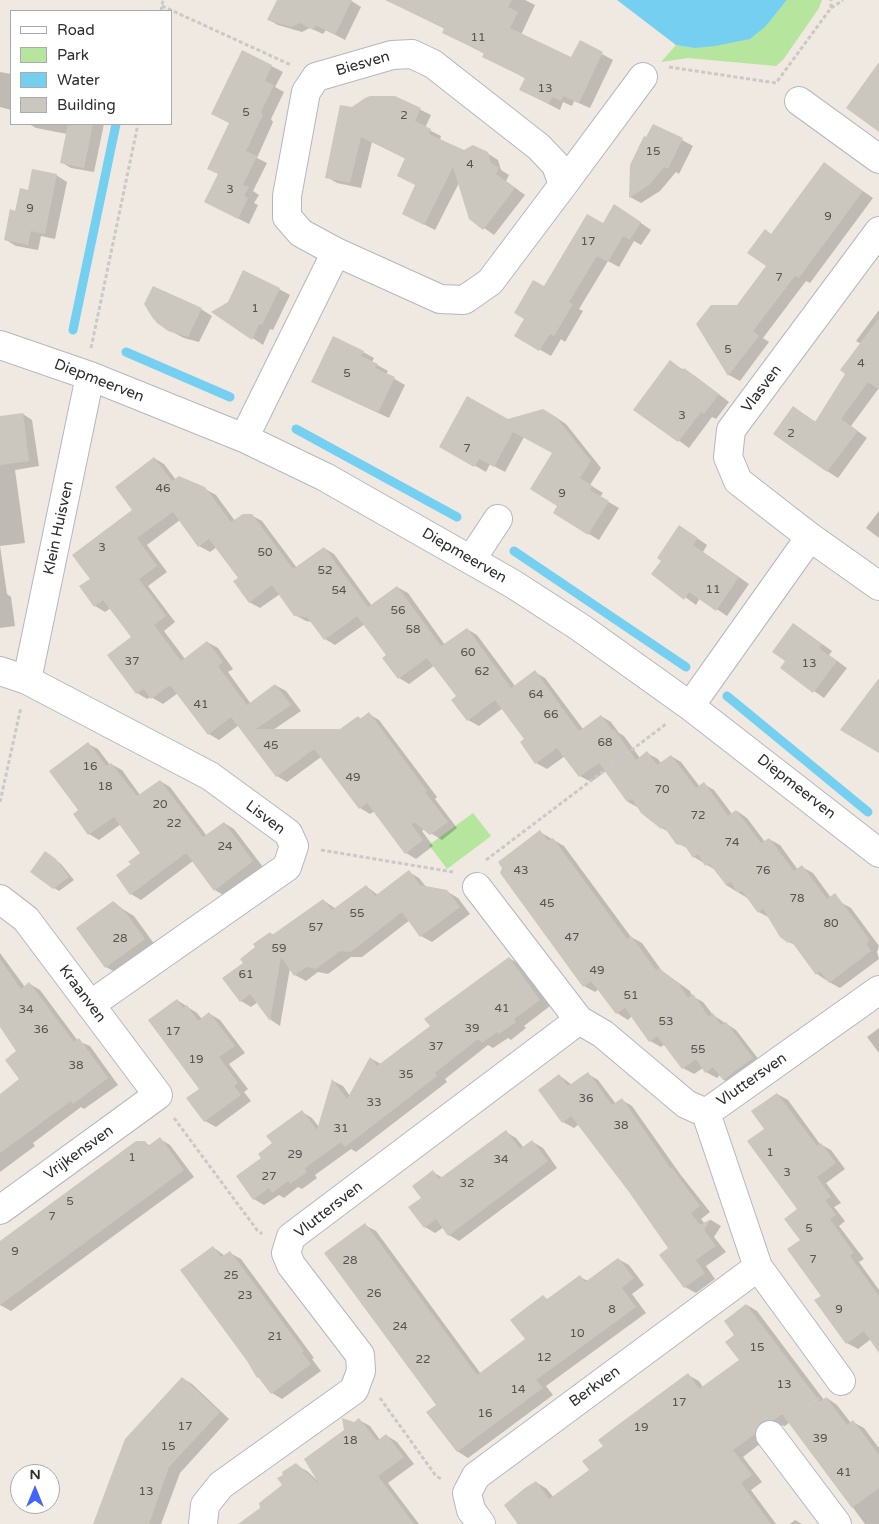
<!DOCTYPE html>
<html>
<head>
<meta charset="utf-8">
<style>
  body { margin:0 }
  #map { position:relative; width:879px; height:1524px; overflow:hidden; background:#efe9e1; font-family:"Varela Round",sans-serif }
  canvas { display:block }
  .legend { position:absolute; left:10px; top:10px; width:162px; height:115px; box-sizing:border-box; background:#fff; border:1px solid #ababab; margin:0; padding:6px 9px; list-style:none; font-size:15px; color:#2e2e2e }
  .legend li { display:flex; align-items:center; gap:10px; height:25px }
  .legend b { width:25px; border:1px solid #ababab }
  .north { position:absolute; left:10px; top:1464px; width:50px; height:50px; box-sizing:border-box; background:#fff; border:1px solid #ababab; border-radius:50%; rotate:0deg; font-size:14px; font-weight:700; line-height:20px; text-align:center; color:#2e2e2e }
  .north::after { content:''; display:block; margin:auto; width:18px; height:22px; background:#4264fb; clip-path:polygon(50% 0,100% 100%,50% 72%,0 100%) }
</style>
</head>
<body>
<div id="map">
<canvas width="879" height="1524"></canvas>
<ul class="legend">
<li><b style="height:6px;background:#fff"></b>Road</li>
<li><b style="height:14px;background:#b6e59e"></b>Park</li>
<li><b style="height:14px;background:#75cff0"></b>Water</li>
<li><b style="height:14px;background:#cbc7bf"></b>Building</li>
</ul>
<div class="north">N</div>
</div>
<script>
const context = document.querySelector('canvas').getContext('2d');
context.lineJoin = 'round';
function fillPath(path, color) { context.fillStyle = color; context.fill(path, 'evenodd'); }
const poly = rows => new Path2D(rows.map(r => 'M' + r).join(''));
function trace(path, color, width, dash) { context.strokeStyle = color; context.lineWidth = width; context.lineCap = dash ? 'butt' : 'round'; context.setLineDash(dash || []); context.stroke(path); }
function label(font, color, halo, rows, align = 'center') {
  context.font = font + ' "Varela Round",sans-serif'; context.lineWidth = 4.5; context.setLineDash([]); context.textBaseline = 'middle'; context.strokeStyle = halo; context.fillStyle = color; for (const [text, x, y, turn = 0] of rows) {
    context.save(); context.translate(x, y); context.rotate((+turn || 0) * Math.PI / 180); context.textAlign = isNaN(turn) ? turn : align; if (halo) context.strokeText(text, 0, 0); context.fillText(text, 0, 0); context.restore();
  }
}
const green = poly([
  [787,0,822,0,819,8,783,60,776,66,688,58,661,62,676,45,694,48,766,26],
  [473,813,491,836,447,869,429,845]
]);
const water = poly([
  [617,0,787,0,766,26,750,39,715,46,694,48,676,45]
]);
const shadow = poly([
  [278,0,350,0,361,7,345,40,326,30,323,34,310,28,302,32,278,25,269,20],
  [386,0,525,0,535,5,521,35,572,59,580,42,613,60,590,108,574,101,572,106,563,102,560,110,521,90,526,79,485,54,454,38,445,29],
  [242,51,283,72,275,87,284,92,271,119,273,122,257,158,267,163,253,191,259,195,254,203,258,205,249,224,217,208,219,174,231,124],
  [0,72,11,74,11,110,0,107],
  [395,97,431,115,425,128,441,136,440,140,464,152,487,153,498,160,501,170,509,175,506,181,525,195,494,235,470,218,459,183,435,230,414,219,417,185,406,159,372,142,361,188,337,183,327,177,352,109],
  [29,124,104,124,94,172,71,168,61,162,67,134,36,128],
  [682,140,693,146,679,174,676,172,660,191,641,203,630,197,631,165],
  [824,164,873,198,810,283,806,281,763,338,769,342,740,381,729,375,698,324,738,306,767,265,772,235],
  [56,175,67,182,55,239,41,236,38,250,16,246,6,240,16,212,29,191],
  [625,212,651,230,641,245,634,241,619,267,608,261,579,309,583,311,565,342,561,339,551,356,516,336,544,288,603,224],
  [279,289,290,295,273,330,270,329,263,345,214,312],
  [201,309,212,316,199,342,184,338,165,328],
  [879,310,879,388,851,426,867,438,838,478,827,471,794,408,816,422,847,373,861,344,856,341],
  [363,352,374,358,372,362,388,371,386,374,405,385,389,418,323,387],
  [670,362,695,376,729,402,716,419,712,417,689,448,635,409],
  [23,414,32,420,39,466,15,470,25,543,0,546,7,594,11,597,15,626,0,628,0,417],
  [554,416,566,424,601,468,590,485,603,493,600,497,619,508,599,540,554,513,559,506,554,453,524,437,505,472,490,464,486,472,441,446,508,420],
  [154,458,164,464,176,480,205,489,216,495,235,521,251,515,262,521,297,568,324,548,334,554,372,606,397,587,408,593,445,645,467,629,477,635,515,686,535,672,545,678,583,729,601,716,611,722,619,733,624,736,640,758,647,753,658,759,661,763,671,756,681,762,700,787,704,784,714,790,732,814,737,811,747,818,765,842,769,839,780,845,798,870,802,867,813,873,837,906,840,902,851,908,879,946,877,952,879,959,840,988,829,982,817,974,797,946,789,942,770,918,759,912,749,899,726,885,717,871,694,857,689,849,677,843,670,833,662,828,639,808,628,802,606,771,591,782,580,776,565,756,547,769,536,763,526,739,503,708,479,726,468,720,458,696,435,665,409,684,399,678,388,655,365,624,335,645,325,639,312,622,306,621,295,615,280,594,260,608,249,602,240,578,217,547,210,552,199,546,180,520,147,545,167,572,148,586,175,622,164,631,185,659,207,642,218,648,233,669,228,672,251,704,275,685,286,691,301,711,273,730,341,730,358,717,362,719,369,714,379,720,437,797,435,799,457,828,442,840,424,829,422,831,433,846,416,859,406,853,375,811,370,814,360,808,321,757,287,782,277,776,239,725,219,740,209,734,178,693,163,704,151,697,147,699,137,693,133,637,111,608,105,612,95,606,91,579,134,511],
  [879,511,879,538,866,528],
  [690,533,707,545,703,552,749,584,727,616,700,598,696,605,653,574],
  [794,624,832,651,829,655,847,668,824,698,782,668,786,661],
  [88,744,98,749,110,765,111,764,122,770,140,795,160,781,170,787,207,836,224,823,234,829,263,867,225,896,215,890,193,861,141,900,131,894,133,864,142,853,121,824,99,840,89,834,75,814,79,811],
  [540,832,564,846,631,937,642,943,662,971,690,991,692,996,703,1002,713,1015,736,1030,763,1065,734,1086,724,1080,720,1075,717,1078,706,1072,703,1068,694,1074,683,1068,665,1044,661,1047,650,1041,632,1016,628,1020,617,1013,599,989,595,992,584,986],
  [50,856,61,864,74,880,59,891,54,888],
  [409,872,419,878,427,888,446,891,458,898,470,914,432,942,421,936,410,920,362,957,351,957,328,974,318,972,306,981,295,975,290,968,280,1026,271,1020,258,1002,251,1007,241,1001,245,963,270,933,274,935,323,900,336,909,366,886,378,895],
  [113,903,134,916,155,945,117,973,106,967],
  [0,953,25,987,30,984,40,990,78,1041,90,1046,118,1085,84,1109,81,1107,33,1143,35,1146,0,1172,0,1095,21,1080,18,1052,0,1026],
  [509,958,519,964,550,1006,524,1026,526,1028,511,1040,508,1038,493,1048,488,1045,445,1079,447,1082,356,1152,351,1149,315,1175,317,1178,302,1189,298,1187,284,1198,279,1195,264,1205,254,1199,263,1158,302,1112,312,1118,319,1127,333,1081,343,1086,350,1096,370,1058,381,1064,431,1026],
  [177,1000,197,1013,202,1019,210,1014,220,1020,245,1053,229,1064,248,1089,244,1092,251,1101,216,1127,205,1121,188,1099,201,1089],
  [879,1028,879,1053,867,1037],
  [588,1074,598,1080,616,1104,622,1100,632,1106,680,1174,710,1212,701,1219,705,1224,711,1220,721,1226,714,1237,726,1252,706,1266,715,1279,696,1293,685,1287,670,1249,630,1191,579,1124,574,1128,563,1122,540,1090,559,1075,572,1085],
  [777,1094,788,1100,820,1144,831,1150,845,1169,826,1183,841,1203,834,1207,845,1221,839,1226,864,1259,859,1262,879,1290,879,1350,871,1339,858,1349,847,1343,822,1296,801,1240,799,1210,766,1130],
  [506,1132,516,1138,524,1148,533,1142,543,1148,557,1168,459,1241,449,1235,444,1227,435,1233,425,1227,423,1198,433,1172,443,1178],
  [160,1139,170,1145,194,1177,11,1311,0,1305,0,1243,145,1142,150,1146],
  [365,1225,376,1231,481,1374,526,1340,543,1297,548,1300,580,1277,588,1281,618,1259,629,1265,644,1285,632,1294,646,1313,546,1386,553,1395,468,1458,457,1451],
  [213,1247,225,1256,230,1253,241,1259,314,1358,312,1359,321,1371,282,1399,272,1393,262,1380,258,1377],
  [747,1305,757,1311,824,1400,827,1398,837,1405,851,1423,853,1422,864,1428,879,1448,879,1524,865,1524,790,1422,785,1426,779,1425,772,1428,765,1440,743,1457,762,1482,751,1490,776,1524,519,1524,536,1482,547,1489,554,1498,590,1470,605,1446,688,1375,699,1381,703,1387,740,1360,736,1335],
  [182,1378,192,1384,229,1419,180,1473,161,1524,95,1524],
  [359,1420,370,1426,380,1440,386,1435,397,1442,414,1464,388,1483,419,1524,265,1524,296,1465,307,1471,318,1481,354,1424],
  [795,1520,802,1524,790,1524]
]);
const stream = poly([
  [73,330,116,124],
  [126,352,230,397],
  [296,429,457,517],
  [514,551,686,667],
  [727,696,868,812]
]);
const building = poly([
  [277,0,352,0,335,35,315,25,313,30,300,23,291,27,267,20],
  [385,0,512,0,508,7,518,12,510,28,571,57,580,40,603,52,579,103,563,96,561,101,552,97,549,104,519,90,525,78,482,57,484,53,442,33,444,28],
  [242,50,272,65,265,81,274,85,261,112,263,115,246,151,257,156,243,185,249,187,244,196,248,198,238,219,204,202,218,174,207,169,229,123,211,114],
  [879,62,879,132,846,108],
  [370,96,395,96,421,108,415,121,431,129,429,134,464,150,473,145,488,152,491,163,499,168,496,174,515,188,483,230,469,219,453,167,424,225,402,214,415,185,397,176,405,158,361,137,350,183,325,178,340,105,352,107,365,98],
  [68,124,93,124,84,168,60,163],
  [653,124,683,138,668,169,664,167,649,185,629,198,630,165,644,136,646,137],
  [824,162,863,191,799,278,795,276,753,331,759,336,728,376,696,324,711,305,737,305,766,266,747,253,765,229,771,234],
  [32,169,57,174,45,234,31,231,28,245,4,240,10,209,15,211,20,188,28,190],
  [614,204,641,222,630,240,623,236,608,262,597,256,569,302,573,304,554,336,550,334,539,351,514,336,524,319,514,313,533,280,544,286,587,214,603,223],
  [243,270,280,288,262,325,259,324,252,340,211,312,228,302],
  [153,286,202,308,188,337,168,331,157,323,152,317,144,304],
  [879,318,879,389,868,382,841,419,858,431,827,472,773,434,793,406,815,422,845,374,840,370],
  [333,336,364,351,361,356,378,364,375,368,395,377,378,413,311,382],
  [670,360,683,370,684,368,719,394,704,414,701,412,678,442,633,410],
  [467,396,508,419,543,409,556,417,591,461,580,478,593,486,590,490,609,501,588,535,553,513,557,506,530,489,552,453,513,432,494,467,479,459,474,467,439,447],
  [23,413,29,461,0,465,0,416],
  [154,457,172,481,179,476,205,487,231,522,243,514,252,514,293,569,324,547,368,607,397,586,441,646,467,628,511,688,535,670,579,731,601,715,612,730,614,729,636,760,647,751,657,765,671,755,696,788,704,782,728,816,736,810,761,843,769,838,794,871,802,865,827,899,835,893,869,939,867,945,871,951,829,983,820,971,816,975,791,941,788,943,780,937,763,909,758,913,742,891,738,893,731,882,726,885,709,863,705,866,698,854,693,858,685,846,676,844,664,827,661,829,641,813,632,799,627,802,599,763,579,777,557,748,535,764,520,742,524,739,495,700,467,721,451,700,456,696,427,658,398,679,382,658,386,655,357,616,324,640,307,617,294,616,272,585,249,603,233,581,238,578,209,539,198,547,173,512,137,538,157,566,139,579,166,616,154,625,181,661,207,641,223,662,218,666,247,705,275,684,291,705,256,729,340,729,358,716,360,719,369,712,427,791,425,792,448,822,430,835,414,822,412,825,423,840,405,854,367,803,359,809,314,749,276,777,231,717,208,735,170,685,151,699,144,689,136,694,107,655,131,637,103,600,94,607,79,586,90,579,72,555,132,510,115,487],
  [679,525,698,538,693,545,739,577,716,611,689,592,684,600,651,574,661,561,657,558],
  [793,623,822,644,819,648,837,661,813,693,780,668,785,661,772,652],
  [879,678,879,753,840,730],
  [88,742,106,766,111,763,137,796,160,780,203,837,224,822,253,861,214,891,186,853,130,895,116,875,131,864,128,862,140,853,114,817,88,835,73,814,78,810,49,771],
  [540,830,548,841,553,838,627,939,631,936,656,970,659,968,679,984,688,998,693,994,709,1017,713,1013,721,1025,726,1022,753,1058,723,1080,713,1067,705,1073,696,1059,682,1069,657,1036,649,1042,625,1008,616,1014,591,981,583,987,500,873,502,868,498,862],
  [45,851,56,859,69,877,53,889,30,872],
  [409,870,420,885,447,890,460,907,420,937,402,912,351,952,340,951,316,969,306,967,294,976,281,957,270,1021,250,994,240,1002,222,978,243,963,240,959,255,947,253,944,270,932,272,935,323,899,332,910,366,885,375,896],
  [113,901,123,909,145,939,105,968,76,928],
  [509,957,540,1000,514,1019,516,1022,499,1034,497,1032,482,1043,478,1039,435,1073,437,1076,345,1147,341,1142,305,1168,307,1172,290,1184,288,1181,272,1193,269,1188,253,1200,236,1176,261,1158,258,1154,272,1143,266,1136,302,1110,317,1130,332,1079,347,1099,370,1057,377,1066,430,1026,424,1019],
  [0,959,21,989,29,982,74,1042,79,1038,108,1078,73,1104,71,1101,0,1153,0,1094,19,1079,5,1060,16,1051,0,1027],
  [177,999,183,1008,187,1005,198,1021,209,1012,235,1046,219,1057,238,1083,234,1086,241,1095,204,1122,186,1098,199,1089,148,1020],
  [588,1072,612,1105,622,1098,671,1169,672,1168,700,1206,691,1213,700,1225,711,1219,704,1230,716,1246,696,1260,705,1273,684,1288,659,1255,668,1248,629,1192,571,1116,562,1123,538,1090,559,1074,568,1086],
  [777,1093,817,1146,821,1143,836,1163,817,1177,831,1197,825,1200,836,1215,830,1219,854,1253,850,1256,879,1296,879,1353,864,1331,846,1344,814,1300,821,1296,787,1249,800,1240,784,1219,797,1209,747,1141,764,1129,751,1111],
  [506,1130,520,1149,532,1140,548,1161,448,1236,436,1219,424,1228,408,1207,421,1198,412,1186,433,1170,439,1179],
  [160,1137,184,1170,0,1305,0,1241,136,1141,145,1141,148,1146],
  [365,1223,477,1375,525,1339,510,1320,543,1295,547,1299,580,1275,585,1282,618,1258,634,1278,622,1288,636,1307,536,1380,543,1388,457,1452,426,1412,436,1405,324,1253],
  [213,1246,221,1257,230,1251,304,1351,302,1353,311,1364,271,1394,258,1377,257,1378,247,1361,180,1270],
  [746,1304,820,1402,826,1397,847,1425,853,1420,879,1455,879,1488,852,1508,782,1414,774,1420,768,1420,761,1422,756,1428,755,1434,733,1450,752,1475,741,1483,771,1524,516,1524,517,1523,504,1505,525,1488,536,1481,549,1499,589,1470,582,1461,603,1446,598,1440,615,1427,688,1373,699,1389,739,1360,725,1342,734,1335,724,1321],
  [182,1377,220,1412,169,1467,149,1524,93,1524,125,1439],
  [342,1418,354,1422,359,1418,377,1441,386,1434,404,1457,378,1476,414,1524,238,1524,260,1508,259,1503,282,1485,277,1478,283,1475,282,1472,296,1463,319,1484,304,1459,344,1430]
]);
const path = poly([
  [162,6,291,65],
  [831,8,843,0],
  [161,11,163,0],
  [669,67,776,83,831,8,831,0],
  [91,348,138,124],
  [0,802,21,707],
  [321,850,453,872],
  [486,860,666,724],
  [174,1118,257,1230,262,1234],
  [380,1398,436,1476,443,1480],
  [792,1418,819,1398]
]);
const minor = poly([
  [799,101,879,159],
  [563,185,556,165,539,147,433,64,412,54,392,55,316,77,306,92,287,196,287,217,301,233,336,252,440,299,464,300,490,282,563,185,643,77],
  [879,231,731,430,728,457,738,481,810,537,879,586],
  [0,345,90,376,244,438,325,477,513,584,581,628,690,706,879,853],
  [244,438,336,252],
  [471,560,498,519],
  [0,671,27,680,210,776,288,833,294,846,287,867,90,1005],
  [27,680,90,376],
  [690,706,810,537],
  [477,887,579,1020],
  [0,899,26,919,158,1095,0,1210],
  [758,1267,841,1381],
  [770,1435,837,1524],
  [203,1524,205,1505,221,1485,354,1390,361,1371,360,1355,291,1265,286,1253,291,1237,579,1020,603,1034,686,1104,706,1113,879,990],
  [481,1524,471,1510,467,1493,476,1476,758,1267,706,1113]
]);
const numberNames = [
  ["11",478,38],
  ["13",545,89],
  ["5",246,113],
  ["2",404,116],
  ["15",653,152],
  ["4",470,165],
  ["3",230,190],
  ["9",30,209],
  ["9",828,217],
  ["17",588,242],
  ["7",779,278],
  ["1",255,309],
  ["5",728,350],
  ["4",861,364],
  ["5",347,374],
  ["3",682,416],
  ["2",791,434],
  ["7",467,449],
  ["46",163,489],
  ["9",562,494],
  ["3",102,548],
  ["50",265,553],
  ["52",325,571],
  ["11",713,590],
  ["54",339,591],
  ["56",398,611],
  ["58",413,630],
  ["60",468,653],
  ["37",132,662],
  ["13",809,664],
  ["62",482,672],
  ["64",536,695],
  ["41",201,705],
  ["66",551,715],
  ["68",605,743],
  ["45",271,746],
  ["16",90,767],
  ["49",353,778],
  ["18",105,787],
  ["70",662,790],
  ["20",160,805],
  ["72",698,816],
  ["22",174,824],
  ["74",732,843],
  ["24",225,847],
  ["43",521,871],
  ["76",763,871],
  ["78",797,899],
  ["45",547,904],
  ["55",357,914],
  ["80",831,924],
  ["57",316,928],
  ["47",572,938],
  ["28",120,939],
  ["59",279,949],
  ["49",597,971],
  ["61",246,975],
  ["51",631,996],
  ["41",502,1009],
  ["34",26,1010],
  ["53",666,1022],
  ["39",472,1029],
  ["36",41,1030],
  ["17",173,1032],
  ["37",436,1047],
  ["55",698,1050],
  ["19",196,1060],
  ["38",76,1066],
  ["35",406,1075],
  ["36",586,1099],
  ["33",374,1103],
  ["38",621,1126],
  ["31",341,1129],
  ["1",770,1153],
  ["29",295,1155],
  ["1",132,1158],
  ["34",501,1160],
  ["3",787,1173],
  ["27",269,1177],
  ["32",467,1184],
  ["5",70,1202],
  ["7",52,1217],
  ["5",809,1229],
  ["9",15,1252],
  ["7",813,1260],
  ["28",350,1261],
  ["25",231,1276],
  ["26",374,1294],
  ["23",245,1296],
  ["8",612,1310],
  ["9",839,1310],
  ["24",400,1327],
  ["10",577,1334],
  ["21",275,1337],
  ["15",757,1348],
  ["12",544,1358],
  ["22",423,1360],
  ["13",784,1385],
  ["14",518,1390],
  ["17",679,1403],
  ["16",485,1414],
  ["17",185,1427],
  ["19",641,1428],
  ["39",820,1439],
  ["18",350,1441],
  ["15",168,1447],
  ["41",844,1473],
  ["13",146,1492]
];
const streetNames = [
  ["Biesven",363,64,-16],
  ["Diepmeerven",99,381,21],
  ["Vlasven",762,389,-53],
  ["Klein Huisven",59,528,-78],
  ["Diepmeerven",464,556,30],
  ["Diepmeerven",796,787,38],
  ["Lisven",265,818,37],
  ["Kraanven",82,994,53],
  ["Vluttersven",752,1080,-35],
  ["Vrijkensven",79,1153,-36],
  ["Vluttersven",329,1210,-38],
  ["Berkven",595,1387,-36]
];
fillPath(green, '#b6e59e');
fillPath(water, '#75cff0');
fillPath(shadow, '#0003');
trace(stream, '#75cff0', 9);
fillPath(building, '#cbc7bf');
trace(minor, '#b4b7c1', 30);
trace(path, '#c9c9c9', 3, [4, 2.5]);
trace(minor, '#fff', 28);
label('12px', '#555452', null, numberNames);
label('15px', '#2e2e2e', '#fff', streetNames);
</script>
</body>
</html>
